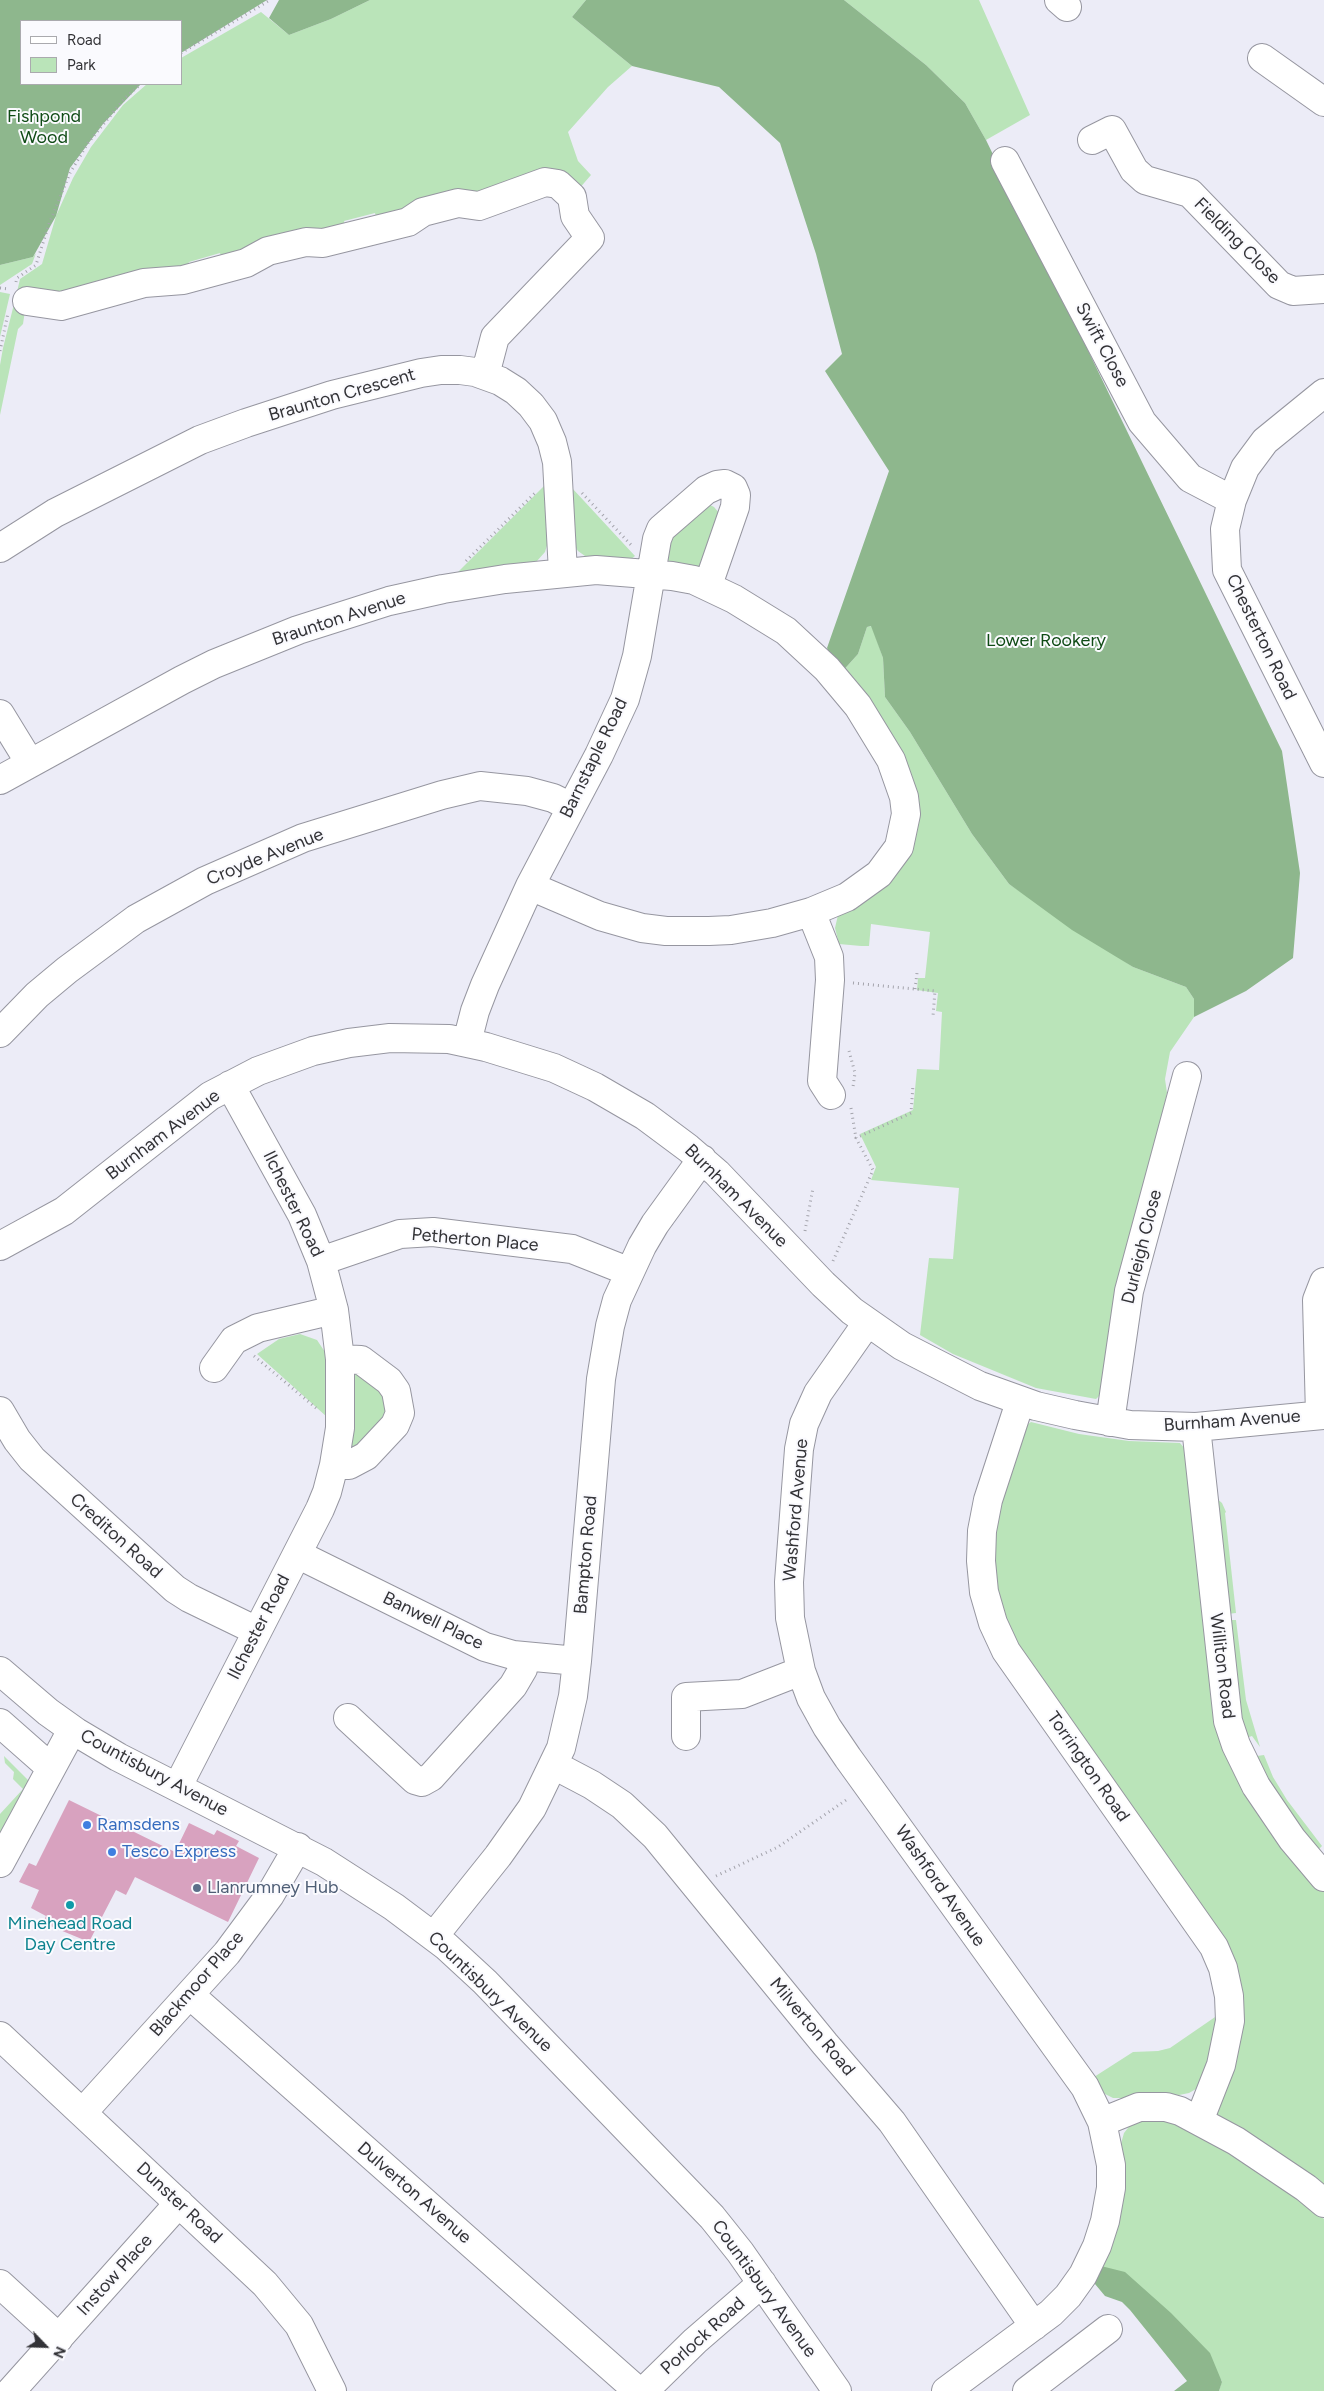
<!DOCTYPE html>
<html>
<head>
<meta charset="utf-8">
<style>
  body { margin:0 }
  #map { position:relative; width:1324px; height:2391px; overflow:hidden; background:#ececf7; font-family:Figtree,sans-serif }
  canvas { display:block }
  .legend { position:absolute; left:20px; top:20px; width:162px; height:65px; box-sizing:border-box; background:#fafafe; border:1px solid #aaaaae; margin:0; padding:6px 9px; list-style:none; font-size:15px; color:#333337 }
  .legend li { display:flex; align-items:center; gap:10px; height:25px }
  .legend b { width:25px; border:1px solid #aaaaae }
  .north { position:absolute; left:20px; top:2321px; width:50px; height:50px; -webkit-text-stroke:4px #fafafe; paint-order:stroke; rotate:114deg; font-size:14px; font-weight:700; line-height:20px; text-align:center; color:#333337 }
  .north::after { content:''; display:block; margin:auto; width:18px; height:22px; background:#333337; clip-path:polygon(50% 0,100% 100%,50% 72%,0 100%) }
</style>
</head>
<body>
<div id="map">
<canvas width="1324" height="2391"></canvas>
<ul class="legend">
<li><b style="height:6px;background:#fff"></b>Road</li>
<li><b style="height:14px;background:#bae4b9"></b>Park</li>
</ul>
<div class="north">N</div>
</div>
<script>
const context = document.querySelector('canvas').getContext('2d');
context.lineJoin = 'round';
function fillPath(path, color) { context.fillStyle = color; context.fill(path, 'evenodd'); }
const poly = rows => new Path2D(rows.map(r => 'M' + r).join(''));
function trace(path, color, width, dash) { context.strokeStyle = color; context.lineWidth = width; context.lineCap = dash ? 'butt' : 'round'; context.setLineDash(dash || []); context.stroke(path); }
function label(font, color, halo, rows, align = 'center') {
  context.font = font + ' Figtree,sans-serif'; context.lineWidth = 4; context.setLineDash([]); context.textBaseline = 'middle'; context.strokeStyle = halo; context.fillStyle = color; for (const [text, x, y, turn = 0] of rows) {
    context.save(); context.translate(x, y); context.rotate((+turn || 0) * Math.PI / 180); context.textAlign = isNaN(turn) ? turn : align; if (halo) context.strokeText(text, 0, 0); context.fillText(text, 0, 0); context.restore();
  }
}
const green = poly([
  [370,0,586,0,572,17,632,66,608,87,568,132,578,161,591,175,578,190,484,197,376,217,375,213,344,221,345,225,221,256,220,253,189,262,184,272,60,298,17,292,20,279,42,264,56,216,73,178,91,147,123,105,147,84,181,84,181,58,261,12,289,35,331,19],
  [844,0,979,0,1030,115,986,140,965,103,926,65],
  [36,253,32,264,0,285,0,265,33,257],
  [0,292,10,294,0,337],
  [19,302,26,304,23,324,18,329,0,415,0,365,3,348,14,304],
  [545,485,548,542,545,552,537,561,528,565,454,576],
  [572,488,635,556,630,560,592,561,578,551,574,545],
  [706,503,714,507,720,514,700,568,670,564,664,551,669,532],
  [872,626,883,658,885,697,910,732,972,834,1009,884,1133,967,1186,987,1194,999,1194,1017,1170,1052,1165,1079,1167,1093,1129,1253,1103,1392,1096,1399,1036,1388,953,1354,920,1335,929,1258,953,1259,959,1188,871,1180,876,1167,860,1134,913,1110,917,1069,939,1070,942,1012,936,1011,938,993,917,990,918,978,925,978,930,932,871,924,869,946,861,946,839,944,835,928,838,915,910,835,840,674,858,654,867,627],
  [300,1334,317,1340,327,1355,327,1417,257,1354,279,1339],
  [362,1372,386,1396,390,1416,349,1457,355,1373],
  [1031,1422,1079,1434,1129,1441,1180,1443,1186,1450,1218,1713,1324,1888,1324,2194,1221,2122,1215,2108,1237,1998,1021,1661,995,1601,989,1531,1020,1430],
  [1215,1497,1222,1503,1226,1512,1225,1513,1236,1613,1227,1614],
  [1228,1620,1236,1620,1246,1700,1260,1747,1252,1736,1246,1738,1241,1724],
  [1264,1755,1273,1777,1287,1800,1322,1846,1318,1850,1281,1802,1256,1760,1257,1756],
  [4,1756,30,1782,0,1835,0,1814,23,1789,13,1779,14,1772,5,1763],
  [1218,2015,1219,2024,1203,2080,1196,2089,1189,2093,1179,2095,1146,2092,1124,2098,1113,2098,1105,2094,1094,2077,1133,2052,1158,2051,1170,2048],
  [1161,2119,1178,2125,1220,2147,1298,2197,1324,2219,1324,2391,1219,2391,1222,2381,1101,2266,1120,2147,1124,2133,1131,2124,1144,2120]
]);
const forest = poly([
  [0,0,267,0,181,53,181,21,21,21,21,84,141,84,103,124,70,168,56,216,33,257,0,265],
  [279,0,370,0,331,19,289,35,269,18],
  [586,0,844,0,926,65,965,103,986,140,1282,751,1300,873,1293,958,1246,991,1194,1017,1194,999,1186,987,1133,967,1072,930,1009,884,972,834,910,732,885,697,883,658,871,626,867,627,858,654,840,674,827,648,889,471,825,371,842,354,816,254,780,143,719,87,632,66,572,17],
  [1101,2266,1125,2272,1171,2313,1210,2353,1222,2382,1219,2391,1174,2391,1187,2381,1130,2310,1122,2302,1105,2296,1095,2284,1094,2280]
]);
const building = poly([
  [69,1800,175,1852,189,1823,214,1835,217,1830,239,1841,236,1846,259,1858,228,1922,135,1877,126,1895,116,1890,89,1942,43,1923,46,1916,31,1908,39,1890,19,1882,29,1863,36,1866]
]);
const path = poly([
  [181,53,270,0],
  [16,282,17,278,36,265,49,224,70,173,88,143,125,98,141,84],
  [0,288,9,289],
  [0,351,8,313],
  [582,493,633,547],
  [466,561,536,492],
  [853,983,935,991,933,1016],
  [915,989,917,973],
  [849,1051,855,1073,853,1087],
  [851,1108,856,1138],
  [805,1231,813,1188],
  [833,1261,873,1170,856,1138,911,1113,913,1085],
  [254,1356,316,1408],
  [716,1876,778,1847,849,1798]
]);
const minor = poly([
  [1059,0,1067,7],
  [1262,58,1324,102],
  [1092,140,1112,130,1134,170,1145,180,1190,193,1279,285,1293,291,1324,289],
  [1005,161,1142,422,1190,478,1232,500],
  [27,301,61,306,144,283,183,280,246,263,268,251,306,242,323,243,408,222,423,212,458,203,479,206,545,182,558,184,572,197,575,216,590,238,495,337,485,375],
  [1324,393,1265,441,1245,468,1232,500,1225,529,1227,570,1324,763],
  [0,548,55,513,200,440,246,423,332,395,421,373,441,370,460,370,475,372,500,381,516,391,531,405,543,421,552,442,557,462,563,572],
  [0,714,30,763],
  [0,780,182,680,214,664,298,630,389,601,443,589,505,579,596,570,672,576,694,580,734,599,786,631,827,669,858,706,891,760,904,797,906,814,899,847,879,874,847,897,811,912,772,923,731,930,709,931,666,931,642,928,600,916,530,886],
  [811,912,829,957,830,980,822,1081,831,1095],
  [0,1033,37,995,67,970,136,919,205,881,303,838,442,795,480,786,527,791,553,798,571,807],
  [467,1042,475,1011,485,985,530,886,599,755,625,699,637,656,657,539,661,529,706,490,717,485,725,484,733,488,736,495,735,507,708,585],
  [0,1246,64,1211,210,1096,258,1071,313,1051,349,1043,390,1038,449,1039,486,1047,554,1068,595,1087,645,1116,688,1148,717,1173,823,1284,852,1311,902,1346,980,1386,1036,1406,1075,1415,1130,1425,1196,1427,1324,1415],
  [321,1261,400,1234,433,1232,572,1249,630,1272],
  [867,1323,818,1393,804,1424,799,1449,789,1582,790,1618,801,1671,811,1698,827,1727,848,1758,1085,2087,1102,2122,1111,2165,1111,2188,1105,2221,1097,2246,1083,2275,1068,2296,1051,2313,946,2391],
  [214,1368,234,1340,258,1328,334,1310],
  [1020,1402,988,1500,982,1531,981,1561,984,1592,993,1623,1006,1651,1214,1947,1223,1968,1229,1996,1230,2021,1221,2065,1199,2121],
  [0,1411,17,1440,32,1459,175,1589,189,1598,257,1631],
  [1320,1415,1317,1300,1324,1282],
  [1110,1422,1129,1291,1187,1076],
  [1196,1427,1228,1721,1236,1745,1256,1786,1292,1839,1324,1877],
  [334,1465,349,1465,366,1456,395,1425,400,1413,396,1391,389,1381,361,1360,340,1359],
  [297,1554,485,1647,513,1655,577,1661],
  [0,1671,48,1712,76,1732,118,1757,324,1862,394,1907,446,1946,485,1982,712,2217,740,2252,837,2391],
  [348,1718,415,1780,422,1782,431,1777,513,1686,523,1669,525,1657],
  [0,1723,51,1768],
  [686,1736,686,1697,742,1694,801,1671],
  [554,1765,592,1785,622,1805,655,1836,825,2044,892,2122,1034,2326],
  [178,1786,320,1509,327,1492,334,1465,340,1428,340,1359,334,1310,321,1261,302,1215,230,1085],
  [0,1863,72,1730],
  [434,1936,498,1856,532,1808,561,1748,573,1696,577,1661,601,1379,610,1326,617,1300,642,1246,655,1224,702,1159],
  [190,1995,638,2391],
  [0,2036,265,2284,299,2325,332,2391],
  [83,2112,227,1953,270,1895,298,1847],
  [1102,2122,1139,2107,1166,2107,1180,2111,1236,2141,1306,2188,1324,2203],
  [0,2284,59,2338],
  [11,2391,179,2203],
  [644,2391,695,2341,762,2283],
  [1027,2391,1108,2329]
]);
const markers = [
  [87,1825,5,"#3f7fe0"],
  [112,1852,5,"#3f7fe0"],
  [197,1888,5,"#5c6f8a"],
  [70,1905,5,"#0f9aa8"]
];
const parkNames = [
  ["Fishpond",44,117],
  ["Wood",44,138],
  ["Lower Rookery",1046,641]
];
const streetNames = [
  ["Fielding Close",1237,241,45],
  ["Swift Close",1102,345,62],
  ["Braunton Crescent",342,395,-16],
  ["Braunton Avenue",339,619,-18],
  ["Chesterton Road",1261,637,64],
  ["Barnstaple Road",594,758,-64],
  ["Croyde Avenue",265,857,-22],
  ["Burnham Avenue",163,1135,-37],
  ["Burnham Avenue",736,1196,45],
  ["Ilchester Road",293,1204,64],
  ["Petherton Place",475,1240,5],
  ["Durleigh Close",1142,1247,-76],
  ["Burnham Avenue",1232,1421,-4],
  ["Washford Avenue",796,1510,-85],
  ["Crediton Road",116,1536,42],
  ["Bampton Road",586,1555,-85],
  ["Banwell Place",433,1621,26],
  ["Ilchester Road",259,1627,-63],
  ["Williton Road",1222,1666,83],
  ["Torrington Road",1088,1767,55],
  ["Countisbury Avenue",154,1773,28],
  ["Washford Avenue",940,1886,55],
  ["Blackmoor Place",197,1984,-49],
  ["Countisbury Avenue",490,1992,44],
  ["Milverton Road",812,2027,50],
  ["Dulverton Avenue",414,2193,41],
  ["Dunster Road",179,2203,43],
  ["Instow Place",115,2275,-48],
  ["Countisbury Avenue",764,2289,54],
  ["Porlock Road",703,2336,-42]
];
const shopNames = [
  ["Ramsdens",97,1825],
  ["Tesco Express",122,1852]
];
const serviceNames = [
  ["Llanrumney Hub",207,1888]
];
const cultureNames = [
  ["Minehead Road",70,1924],
  ["Day Centre",70,1945]
];
fillPath(green, '#bae4b9');
fillPath(forest, '#8eb78d');
fillPath(building, '#d8a2bf');
trace(minor, '#9696a0', 30);
trace(path, '#a4a4ac', 3, [1, 4]);
trace(minor, '#fff', 28);
for (const [x, y, r, color] of markers) { const dot = new Path2D(); dot.arc(x, y, r, 0, 2 * Math.PI); context.fillStyle = color; context.fill(dot); trace(dot, '#fafafe', 2); }
label('18px', '#0f4b15', '#fafafe', parkNames);
label('18px', '#333337', '#fafafe', streetNames);
label('18px', '#366cbe', '#fafafe', shopNames, 'left');
label('18px', '#4e5e75', '#fafafe', serviceNames, 'left');
label('18px', '#0d838f', '#fafafe', cultureNames);
</script>
</body>
</html>
